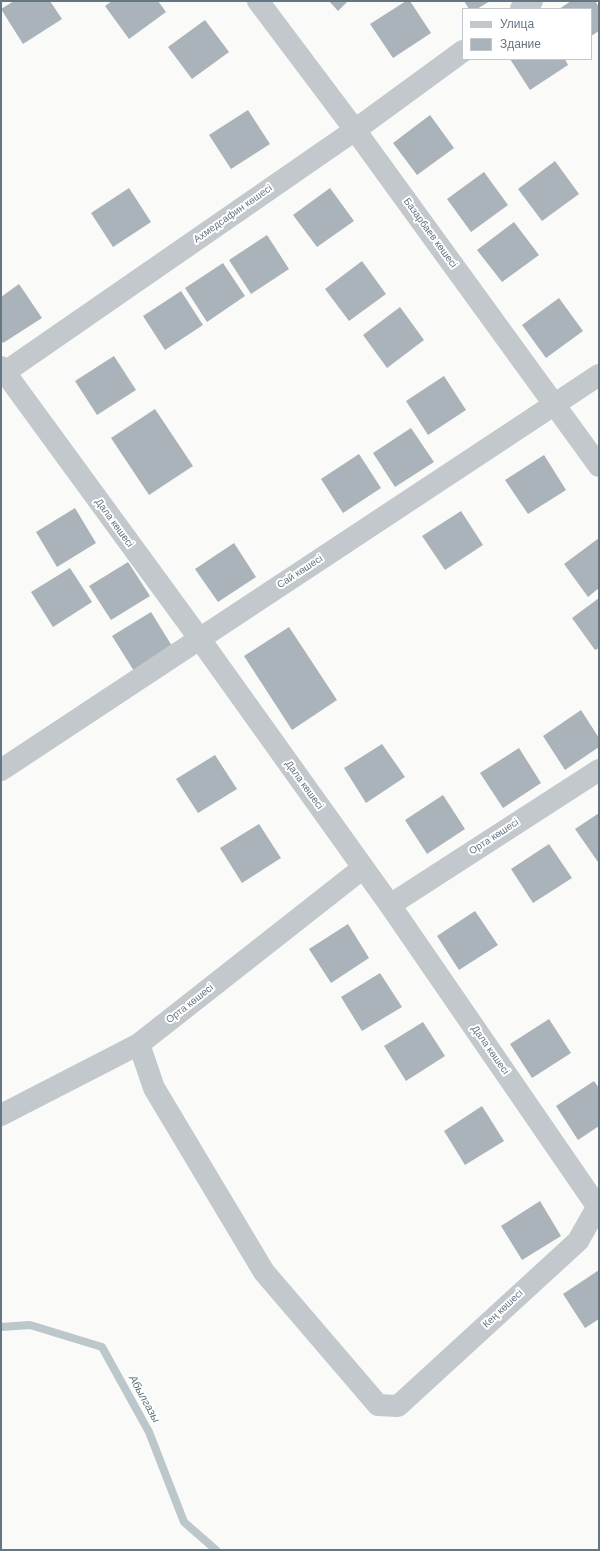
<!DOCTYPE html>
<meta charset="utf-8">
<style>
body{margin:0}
#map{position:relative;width:600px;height:1551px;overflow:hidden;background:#fafaf8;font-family:Arial,sans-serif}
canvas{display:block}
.frame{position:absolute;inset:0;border:2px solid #657683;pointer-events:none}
.legend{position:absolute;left:462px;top:8px;width:130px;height:52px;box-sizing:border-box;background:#fff;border:1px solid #c1c8cd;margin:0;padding:5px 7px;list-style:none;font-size:12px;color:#657683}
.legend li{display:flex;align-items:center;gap:8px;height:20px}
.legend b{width:20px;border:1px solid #c1c8cd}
</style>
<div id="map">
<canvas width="600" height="1551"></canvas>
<div class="frame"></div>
<ul class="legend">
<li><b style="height:5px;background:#c3c8cc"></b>Улица</li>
<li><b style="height:11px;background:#aab3b9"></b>Здание</li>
</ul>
</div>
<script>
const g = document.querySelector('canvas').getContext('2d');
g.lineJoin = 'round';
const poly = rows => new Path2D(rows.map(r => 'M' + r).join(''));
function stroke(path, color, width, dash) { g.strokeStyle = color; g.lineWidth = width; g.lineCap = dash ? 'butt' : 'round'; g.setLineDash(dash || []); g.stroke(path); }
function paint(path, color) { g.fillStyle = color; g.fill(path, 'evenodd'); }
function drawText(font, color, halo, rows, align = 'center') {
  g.font = font + ' Arial,sans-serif'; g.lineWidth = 4; g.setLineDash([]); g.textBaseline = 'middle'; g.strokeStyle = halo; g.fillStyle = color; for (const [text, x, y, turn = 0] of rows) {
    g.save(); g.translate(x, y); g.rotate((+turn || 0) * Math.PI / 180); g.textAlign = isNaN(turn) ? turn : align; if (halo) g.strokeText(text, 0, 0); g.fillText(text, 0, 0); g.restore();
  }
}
stroke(poly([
 [1,1327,30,1325,102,1347,149,1432,184,1522,216,1550]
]), '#bbc7cb', 8);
paint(poly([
 [14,1,50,1,62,19,23,44,1,9],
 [112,1,158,1,166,12,129,39,105,6],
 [329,1,348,1,338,11],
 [406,1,410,1,431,33,393,58,370,24],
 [464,1,490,1,477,9,469,9],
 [571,1,595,1,599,7,599,31,591,36,591,9,559,9],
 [205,20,229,52,192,79,168,47],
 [510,59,565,59,568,65,530,90],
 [248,110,270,144,231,169,209,135],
 [430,115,454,148,417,175,393,143],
 [555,161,579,194,542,221,518,189],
 [484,172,508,205,471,232,447,199],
 [129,188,151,222,113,247,91,213],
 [330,188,354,221,317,247,293,215],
 [514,222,539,255,502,282,477,250],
 [267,235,289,269,251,294,229,260],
 [362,261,386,294,349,321,325,289],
 [223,263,245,296,207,322,185,288],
 [19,284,42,318,3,343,1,340,1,297],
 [181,291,203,325,165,350,143,316],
 [559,298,583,331,546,358,522,325],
 [400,307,424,340,387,368,363,335],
 [114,356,136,390,97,415,75,381],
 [444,376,466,410,428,435,406,401],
 [155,409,193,466,149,495,111,438],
 [411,428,434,462,395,487,373,453],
 [359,454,381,488,343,513,321,479],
 [544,455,566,490,528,514,505,480],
 [75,508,96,543,57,567,36,532],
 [461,511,483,545,445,570,422,536],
 [599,538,599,588,588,597,564,564],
 [234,543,256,577,218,602,195,569],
 [128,562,150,596,111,620,89,586],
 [70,568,92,602,53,627,31,592],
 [599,598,599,648,595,650,572,618],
 [151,612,172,646,134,671,112,636],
 [289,627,337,700,292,730,244,656],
 [581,710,599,738,599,747,565,770,543,736],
 [382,744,405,777,366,803,344,768],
 [519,748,541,783,503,808,480,773],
 [215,755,237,789,198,813,176,779],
 [443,795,465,829,427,854,405,820],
 [599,813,599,862,598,862,575,829],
 [259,824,281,858,242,883,220,848],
 [549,844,572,878,533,903,511,869],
 [475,911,498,945,459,970,437,936],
 [348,924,369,958,331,983,309,949],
 [380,973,402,1007,362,1031,341,997],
 [549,1019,571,1053,532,1078,510,1044],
 [423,1022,445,1056,406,1081,384,1046],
 [594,1081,599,1088,599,1126,578,1140,556,1106],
 [482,1106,504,1141,465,1165,444,1131],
 [540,1201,561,1236,522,1260,501,1226],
 [599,1270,599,1319,585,1328,563,1294]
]), '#aab3b9');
stroke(poly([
 [521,9,532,1],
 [1,367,199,638,390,905,599,1209],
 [1,375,355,130,463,51],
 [1,770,599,375],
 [390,905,599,770],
 [139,1044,154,1088,264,1272,378,1405,398,1406,578,1241,599,1204],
 [1,1115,139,1044,363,868]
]), '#c3c8cc', 22);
stroke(poly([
 [258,1,355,130,599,466]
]), '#c3c8cc', 22);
drawText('10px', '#657683', '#fff', [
 ["Ахмедсафин көшесі",233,214,-35],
 ["Базарбаев көшесі",430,233,54],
 ["Дала көшесі",114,523,54],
 ["Сай көшесі",300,572,-33],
 ["Дала көшесі",304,785,54],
 ["Орта көшесі",494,837,-33],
 ["Орта көшесі",190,1004,-38],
 ["Дала көшесі",490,1050,55],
 ["Кең көшесі",503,1309,-43]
]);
drawText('italic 11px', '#60757c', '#fff', [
 ["Абылгазы",144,1399,61]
]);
</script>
